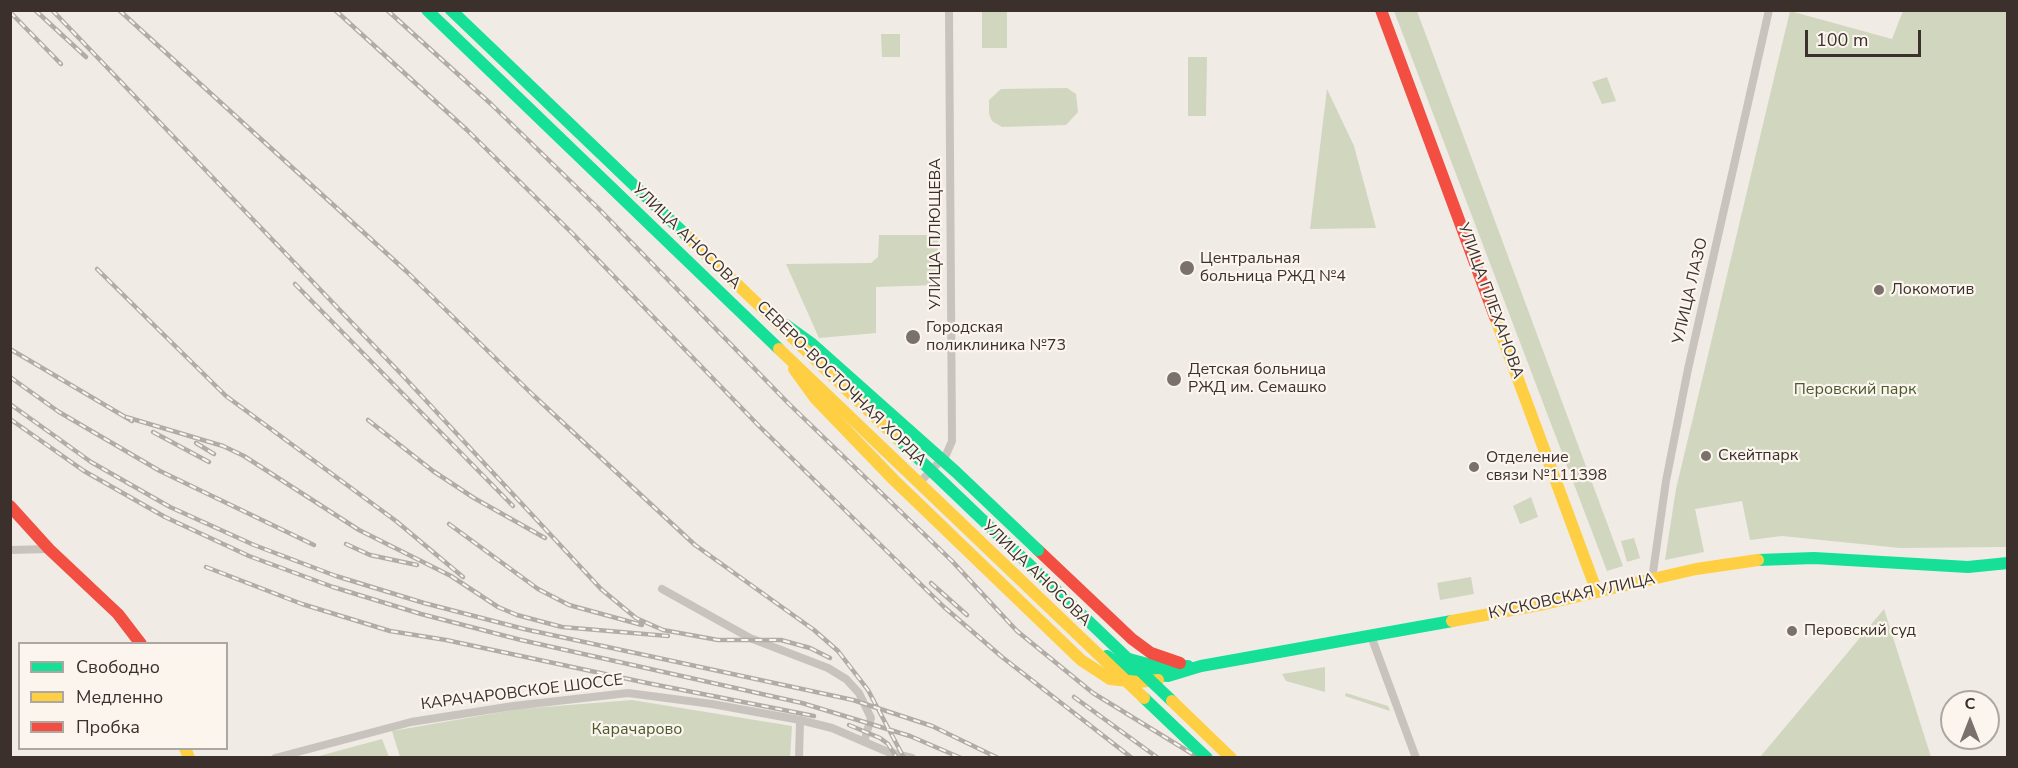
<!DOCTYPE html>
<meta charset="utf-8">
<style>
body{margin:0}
#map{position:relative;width:2018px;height:768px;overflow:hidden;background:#f0ebe5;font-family:"Nunito Sans",sans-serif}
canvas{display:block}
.frame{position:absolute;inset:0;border:12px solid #3b302b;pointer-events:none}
.legend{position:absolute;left:18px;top:642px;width:210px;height:108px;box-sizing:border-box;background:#fbf5ee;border:2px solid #aea6a0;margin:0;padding:8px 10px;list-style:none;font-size:18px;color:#3b302b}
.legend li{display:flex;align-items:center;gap:12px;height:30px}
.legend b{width:30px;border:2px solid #aea6a0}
.north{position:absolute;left:1940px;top:690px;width:60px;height:60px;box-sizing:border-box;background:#fbf5ee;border:2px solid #aea6a0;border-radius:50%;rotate:0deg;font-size:16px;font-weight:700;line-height:24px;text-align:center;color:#3b302b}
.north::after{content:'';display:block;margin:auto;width:21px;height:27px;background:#7a716c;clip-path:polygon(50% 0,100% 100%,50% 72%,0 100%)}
.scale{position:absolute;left:1805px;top:30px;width:116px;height:27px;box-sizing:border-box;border:3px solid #3b302b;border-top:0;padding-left:8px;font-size:18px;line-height:21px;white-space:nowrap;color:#3b302b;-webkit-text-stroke:4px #fbf5ee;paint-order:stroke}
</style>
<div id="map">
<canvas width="2018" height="768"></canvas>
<div class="frame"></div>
<ul class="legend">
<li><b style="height:8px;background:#16e098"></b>Свободно</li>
<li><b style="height:8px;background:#ffcf43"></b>Медленно</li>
<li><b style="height:8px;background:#f24e42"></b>Пробка</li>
</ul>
<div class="north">С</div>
<div class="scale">100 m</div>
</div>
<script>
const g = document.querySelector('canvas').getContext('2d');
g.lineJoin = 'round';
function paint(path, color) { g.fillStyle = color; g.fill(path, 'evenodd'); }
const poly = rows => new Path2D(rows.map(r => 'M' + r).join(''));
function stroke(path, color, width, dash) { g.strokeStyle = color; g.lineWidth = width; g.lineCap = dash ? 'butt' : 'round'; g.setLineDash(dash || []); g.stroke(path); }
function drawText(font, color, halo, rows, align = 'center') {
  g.font = font + ' "Nunito Sans",sans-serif'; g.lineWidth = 4.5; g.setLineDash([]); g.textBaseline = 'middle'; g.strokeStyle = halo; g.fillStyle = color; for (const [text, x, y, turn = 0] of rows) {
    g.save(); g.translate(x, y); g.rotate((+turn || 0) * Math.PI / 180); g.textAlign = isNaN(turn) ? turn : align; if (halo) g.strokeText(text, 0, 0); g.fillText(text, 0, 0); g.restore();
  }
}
paint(poly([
 [982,11,1007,11,1007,48,982,48],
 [1394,11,1417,11,1623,566,1607,571],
 [1790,11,1892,39,1903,11,2007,11,2007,547,1900,548,1782,536,1750,540,1742,501,1695,509,1704,552,1665,560,1676,489],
 [881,34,900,34,900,57,882,57],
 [1188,57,1207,57,1206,116,1188,116],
 [1607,77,1616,101,1602,104,1592,82],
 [1067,88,1076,94,1078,112,1066,125,1002,127,992,121,989,114,989,100,1001,89],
 [1327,89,1354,146,1376,228,1310,229],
 [879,235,938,235,937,285,876,287,876,333,819,338,786,264,871,263,878,257],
 [1531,497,1538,517,1520,524,1513,506],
 [1634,538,1640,558,1627,562,1621,541],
 [1471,577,1474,594,1440,600,1437,583],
 [1884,609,1931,757,1760,757,1818,688],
 [1325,667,1325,692,1286,681,1282,674],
 [1346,693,1388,706,1390,711,1345,696],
 [632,700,792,726,790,758,400,757,392,731,519,709],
 [382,739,389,757,316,757,334,752]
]), '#d1d6bf');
stroke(poly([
 [921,481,946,455,952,441,949,10],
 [10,550,49,549],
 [1652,579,1666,481,1688,369,1769,10],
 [662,589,750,638,828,668,846,679,859,693,871,718,864,742],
 [1371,636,1416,758],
 [275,758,411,722,513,706,628,693,712,704,800,720,832,728,888,752,912,758],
 [799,758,800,720]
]), '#c9c3be', 8);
stroke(poly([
 [427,10,779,349],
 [1758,560,1814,558,1968,567,2008,563],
 [1107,656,1122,667,1140,673,1168,676,1201,666,1452,621],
 [1129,659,1155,666,1188,666]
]), '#16e098', 12);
stroke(poly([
 [1495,317,1597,592],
 [794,369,815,398,894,480,1081,660,1110,679,1138,682,1158,680],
 [1452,621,1544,604,1696,569,1758,560],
 [185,748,189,758]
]), '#ffcf43', 12);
stroke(poly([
 [1381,10,1495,317],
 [10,506,49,549,118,614,141,644],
 [1038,550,1132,639,1151,653,1180,663]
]), '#f24e42', 12);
const rail = poly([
 [35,10,86,57],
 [52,10,405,378,601,589,636,618,663,630,718,640,781,640,810,648,830,658],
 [119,10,406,271,533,395,695,545,814,630,838,651,868,690,904,758],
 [335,10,467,130,573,234,760,427,944,607,1002,657,1132,758],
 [387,10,491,104,598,208,789,404,952,561,1017,631,1093,693,1199,758],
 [10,12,61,64],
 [97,269,226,396,396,521,463,577],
 [295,284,513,506],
 [10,349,132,421],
 [10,377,59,412,160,471,314,545],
 [10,404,91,462,170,507,254,545,336,576,424,603,524,629,853,700,932,726,998,758],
 [126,417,223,446,244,456,359,530,451,576,498,607,517,615,562,627,668,636],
 [10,419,84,471,165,517,249,556,333,587,421,614,521,640,802,703,910,736,961,758],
 [368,420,433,471,474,498,545,538],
 [153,432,209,462],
 [196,443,214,454],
 [449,524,538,589,569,605,642,625],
 [346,544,370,555,417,565],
 [206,567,302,604,390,631,446,640,647,683,814,716],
 [931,583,967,615],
 [1074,697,1158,758],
 [849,725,880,738,888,744,897,758]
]);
stroke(rail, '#b1aca8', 4.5);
stroke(rail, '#fbf5ee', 2, [7]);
stroke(poly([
 [451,10,687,236],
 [786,325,811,343,956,472,1038,550],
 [899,440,1172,701],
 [1144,698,1207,758]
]), '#16e098', 12);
stroke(poly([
 [687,236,899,440],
 [779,349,1144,698],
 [1172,701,1231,758]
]), '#ffcf43', 12);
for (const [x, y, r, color] of [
 [1187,268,8,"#7a716c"],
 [1879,290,6,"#7a716c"],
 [913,337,8,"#7a716c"],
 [1174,379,8,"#7a716c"],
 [1706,456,6,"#7a716c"],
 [1474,467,6,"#7a716c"],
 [1792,631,6,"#7a716c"]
]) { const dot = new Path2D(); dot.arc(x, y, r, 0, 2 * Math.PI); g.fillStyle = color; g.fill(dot); stroke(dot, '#fbf5ee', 2); }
drawText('16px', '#3b302b', '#fbf5ee', [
 ["УЛИЦА ПЛЮЩЕВА",936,234,-90],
 ["УЛИЦА АНОСОВА",686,237,44],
 ["УЛИЦА ЛАЗО",1691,291,-77],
 ["УЛИЦА ПЛЕХАНОВА",1490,301,70],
 ["СЕВЕРО-ВОСТОЧНАЯ ХОРДА",841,384,44],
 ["УЛИЦА АНОСОВА",1036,574,44],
 ["КУСКОВСКАЯ УЛИЦА",1572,597,-12],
 ["КАРАЧАРОВСКОЕ ШОССЕ",522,693,-7]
]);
drawText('16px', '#3b302b', '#fbf5ee', [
 ["Центральная",1200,259],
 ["больница РЖД №4",1200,277],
 ["Локомотив",1891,290],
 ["Городская",926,328],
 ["поликлиника №73",926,346],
 ["Детская больница",1188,370],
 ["РЖД им. Семашко",1188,388],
 ["Скейтпарк",1718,456],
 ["Отделение",1486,458],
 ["связи №111398",1486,476],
 ["Перовский суд",1804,631]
], 'left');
drawText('16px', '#4a5a2e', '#fbf5ee', [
 ["Перовский парк",1855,390],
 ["Карачарово",637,730]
]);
</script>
